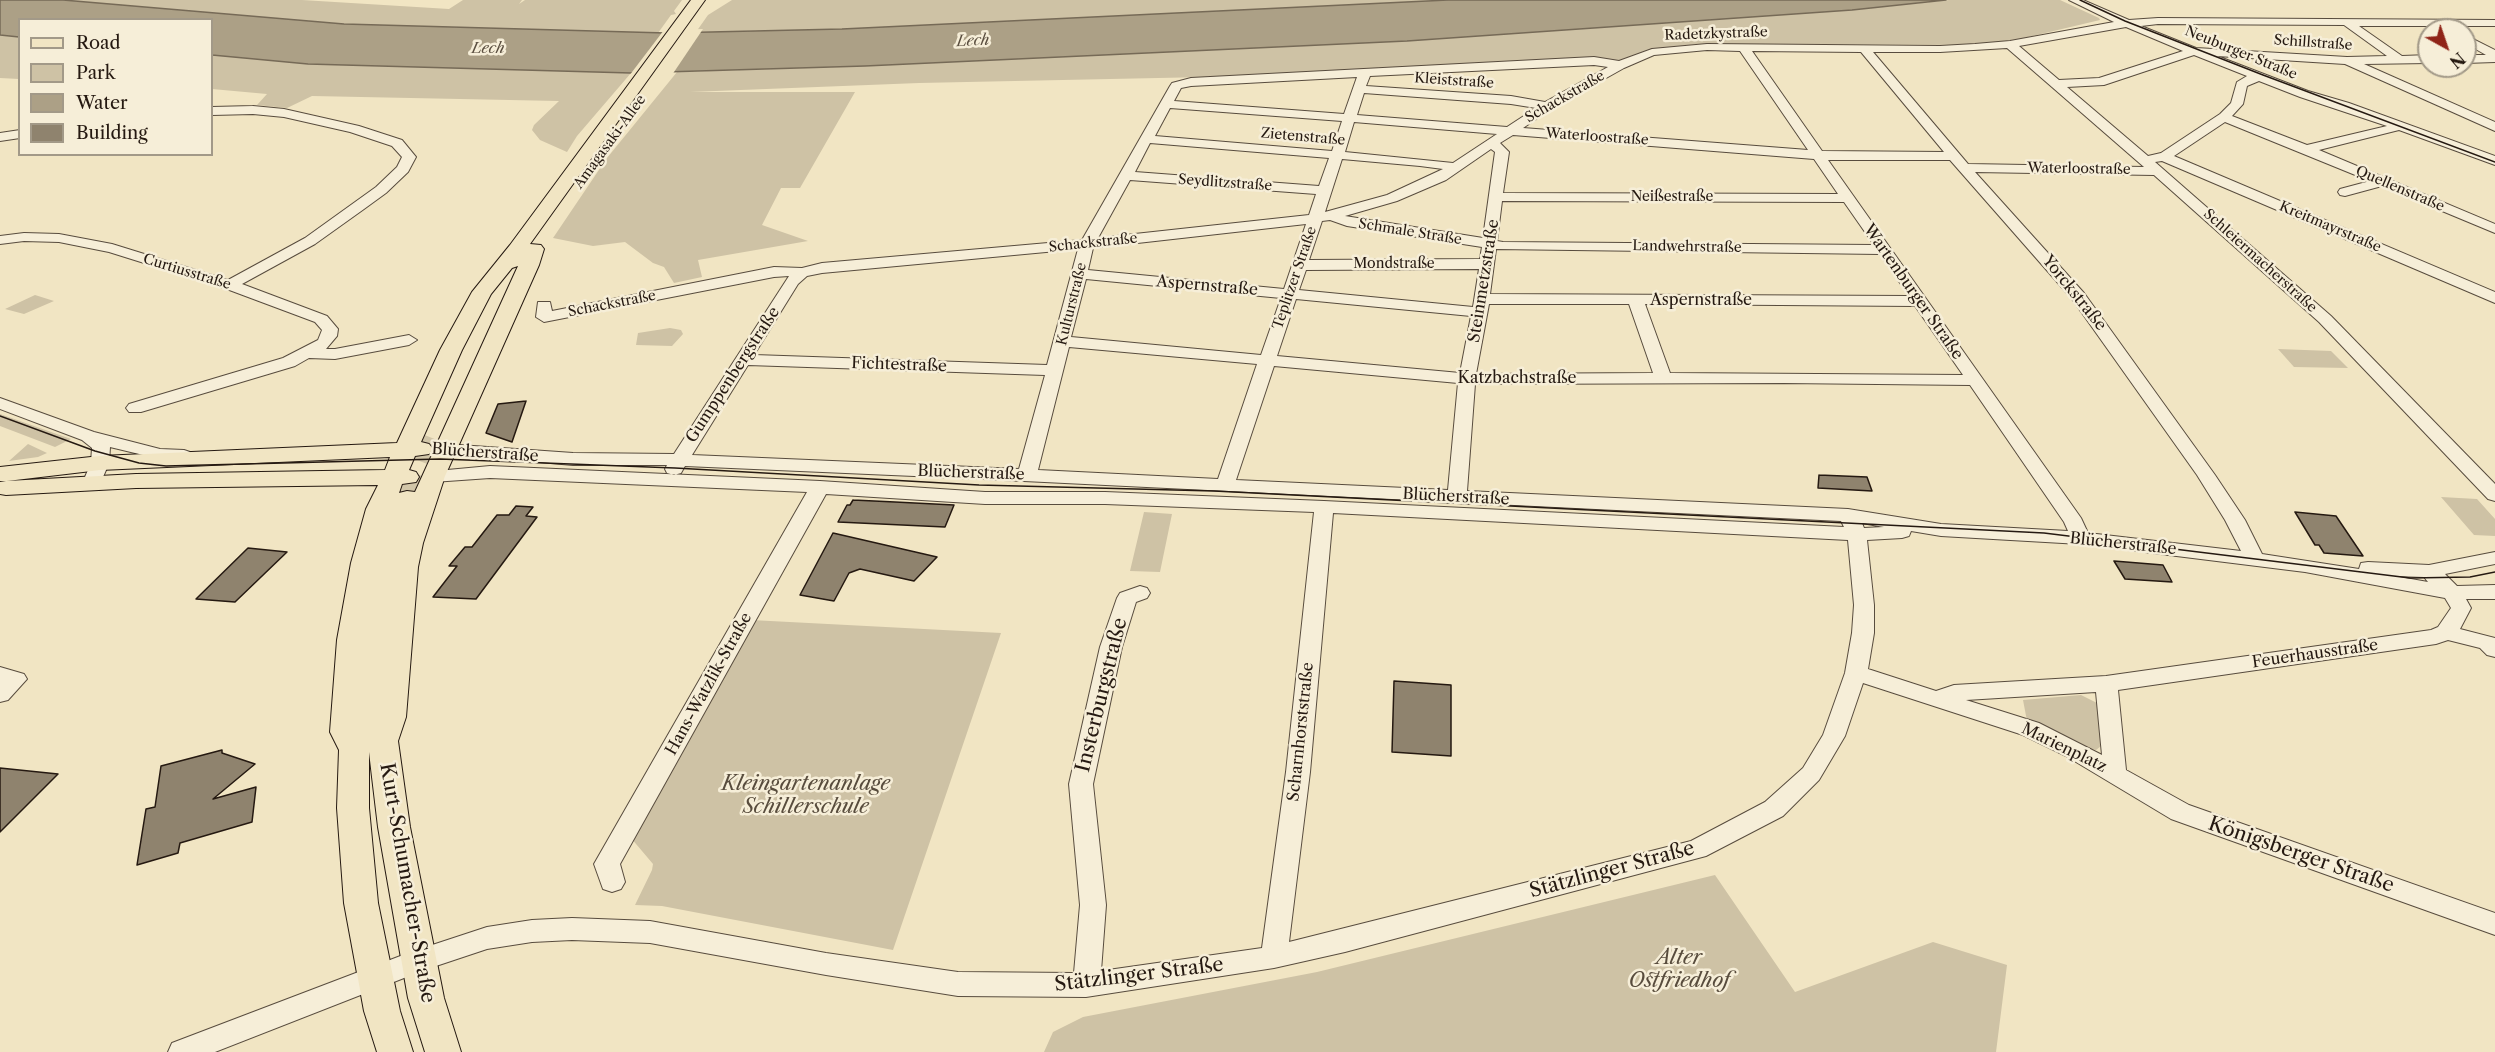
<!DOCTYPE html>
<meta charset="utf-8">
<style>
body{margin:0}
#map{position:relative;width:2495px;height:1052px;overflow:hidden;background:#f1e5c3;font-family:"Libre Caslon Text",serif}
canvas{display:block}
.legend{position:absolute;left:18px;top:18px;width:195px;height:138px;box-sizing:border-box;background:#f6eed8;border:2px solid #a29988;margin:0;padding:8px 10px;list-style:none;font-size:18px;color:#251911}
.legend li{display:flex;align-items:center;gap:12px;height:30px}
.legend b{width:30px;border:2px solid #a29988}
.north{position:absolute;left:2417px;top:18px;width:60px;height:60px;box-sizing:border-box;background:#f6eed8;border:2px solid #a29988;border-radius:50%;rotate:140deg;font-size:16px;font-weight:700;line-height:24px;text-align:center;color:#251911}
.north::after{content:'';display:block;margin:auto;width:21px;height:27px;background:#8f2418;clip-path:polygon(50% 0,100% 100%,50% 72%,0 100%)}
</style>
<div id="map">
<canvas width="2495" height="1052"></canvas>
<ul class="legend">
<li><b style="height:8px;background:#f1e5c3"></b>Road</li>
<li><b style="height:16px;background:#cec2a5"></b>Park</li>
<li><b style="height:16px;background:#aca086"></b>Water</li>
<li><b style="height:16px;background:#8f836e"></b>Building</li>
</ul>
<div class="north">N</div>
</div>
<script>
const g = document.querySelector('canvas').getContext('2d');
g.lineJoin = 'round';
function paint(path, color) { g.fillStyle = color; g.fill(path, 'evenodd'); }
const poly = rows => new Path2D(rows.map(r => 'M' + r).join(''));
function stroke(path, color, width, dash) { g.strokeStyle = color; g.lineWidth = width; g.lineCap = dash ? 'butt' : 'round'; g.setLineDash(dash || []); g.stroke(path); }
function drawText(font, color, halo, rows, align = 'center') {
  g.font = font + ' "Libre Caslon Text",serif'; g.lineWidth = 5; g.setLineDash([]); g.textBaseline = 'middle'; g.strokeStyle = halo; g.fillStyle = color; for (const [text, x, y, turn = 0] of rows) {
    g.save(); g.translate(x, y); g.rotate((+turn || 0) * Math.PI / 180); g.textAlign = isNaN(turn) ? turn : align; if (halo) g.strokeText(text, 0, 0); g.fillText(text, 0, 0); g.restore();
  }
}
paint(poly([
 [63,0,302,0,449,9,463,0,522,0,519,4,525,0,682,0,674,11,676,14,671,15,658,33,344,24],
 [732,0,1448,0,842,29,696,32,708,15],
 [1949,0,2060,0,2099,18,2100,20,2024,38,1978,45,1697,44,1648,51,1622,60,1206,77,919,83,690,92,855,92,800,188,781,188,762,225,808,241,698,260,702,277,674,283,664,267,653,263,625,242,593,246,553,238,607,158,677,72,865,66,1407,41,1852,10],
 [0,35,19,37,19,79,0,78],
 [212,55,308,64,631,73,577,136,567,152,540,140,532,130,534,125,559,101,312,96,287,108,257,105,267,94,212,89],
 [35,295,54,301,24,314,5,309],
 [670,328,681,330,683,334,672,346,636,345,638,333],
 [2278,349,2331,351,2348,368,2294,367],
 [0,414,71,439,55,447,0,426],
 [28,444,47,453,38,457,9,461],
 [2441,497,2477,499,2495,519,2495,536,2474,535],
 [1144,512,1172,514,1160,572,1130,571],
 [751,620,1001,633,893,950,662,906,635,905,652,870,653,864,631,838],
 [2081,695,2097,703,2101,746,2096,750,2089,749,2027,721,2023,700],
 [1715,875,1795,992,1933,942,2007,965,1996,1052,1044,1052,1053,1032,1083,1017,1317,972]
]), '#cec2a5');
const water = poly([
 [0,0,63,0,344,24,666,33,842,29,1448,0,1946,0,1852,10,1407,41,865,66,631,73,308,64,212,55,212,20,20,20,19,37,0,35,0,0]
]);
paint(water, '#aca086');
stroke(water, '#766a57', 1.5);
paint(poly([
 [703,29,672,75,629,76,664,30]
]), '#f1e5c3');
const building = poly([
 [526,401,512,442,486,433,498,404,526,401],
 [1819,475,1867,477,1872,491,1818,488,1819,475],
 [853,500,895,502,954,505,945,527,838,522,847,505,850,505,853,500],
 [516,506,533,507,526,516,537,517,476,599,433,597,457,566,449,566,465,547,472,547,497,515,509,515,516,506],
 [2295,512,2336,516,2363,556,2324,553,2319,545,2315,545,2295,512],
 [833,533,937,557,914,581,860,569,849,573,834,601,800,595,833,533],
 [248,548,287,552,235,602,196,599,248,548],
 [2114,561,2163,565,2172,582,2125,579,2114,561],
 [1394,681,1451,685,1451,756,1392,752,1394,681],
 [222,750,222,753,255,764,213,799,256,787,252,822,180,843,178,853,137,865,146,809,155,807,161,766,222,750],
 [0,768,58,774,0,832,0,768]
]);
paint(building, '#8f836e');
stroke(building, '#251911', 1.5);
stroke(poly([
 [407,498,435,428]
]), '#d2c6a8', 26, [26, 13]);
const minor = poly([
 [2069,0,2083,0,2129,20,2158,18,2495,20,2495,26,2359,26,2402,56,2429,55,2429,63,2364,64,2495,122,2495,131,2345,64,2217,56,2308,91,2349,103,2495,156,2495,165,2399,130,2319,150,2495,224,2495,233,2382,186,2345,196,2340,195,2338,192,2340,189,2370,181,2225,122,2174,156,2495,292,2495,303,2162,161,2155,162,2331,316,2495,484,2495,501,2488,499,2319,322,2154,175,1975,172,2084,293,2215,475,2245,520,2262,554,2359,569,2361,563,2368,562,2429,565,2495,552,2495,564,2445,574,2457,586,2495,585,2495,599,2466,599,2471,608,2460,629,2495,638,2495,657,2487,655,2480,648,2448,640,2436,644,2118,690,2126,770,2189,805,2495,913,2495,935,2171,819,2066,756,2023,735,1863,683,1845,736,1819,780,1783,816,1706,856,1345,952,1274,968,1086,997,958,996,826,975,650,943,572,940,532,942,487,949,427,969,215,1052,168,1052,172,1043,411,952,487,927,532,920,572,918,650,921,826,953,958,972,1074,973,1080,905,1069,784,1100,647,1117,598,1120,593,1140,586,1147,588,1150,593,1147,598,1136,602,1122,647,1093,784,1106,905,1101,971,1262,948,1286,772,1314,512,1105,504,985,504,826,494,620,864,625,882,621,889,612,892,603,889,594,864,807,492,490,478,433,482,426,480,424,476,426,472,490,466,820,481,985,492,1105,492,1324,501,1844,527,1841,521,983,479,685,466,681,473,674,475,667,473,665,469,667,465,573,465,439,453,436,449,439,445,445,444,573,453,674,454,789,276,774,277,544,322,536,317,538,302,550,302,552,311,774,267,802,268,822,263,1082,240,1170,86,1172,83,1191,78,1594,57,1619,61,1652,49,1707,44,1940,46,1975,44,2010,41,2114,22,2069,0],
 [2158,24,2344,25,2387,56,2347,57,2196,48,2141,26,2158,24],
 [2126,27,2183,51,2099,78,2059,80,2019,46,2126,27],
 [2007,48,2052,87,2144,167,1968,164,1873,52,1940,52,2007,48],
 [1707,50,1740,51,1808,150,1523,128,1551,109,1624,68,1654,55,1707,50],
 [1752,51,1861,52,1944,152,1822,151,1752,51],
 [2194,55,2247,76,2237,82,2231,103,2220,114,2161,153,2148,156,2067,87,2104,85,2194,55],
 [1594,65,1608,67,1545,102,1511,96,1366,86,1370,76,1594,65],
 [1357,77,1344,114,1174,101,1181,88,1191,86,1357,77],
 [2259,81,2300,97,2387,126,2307,145,2232,116,2243,104,2247,86,2259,81],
 [1364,93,1511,104,1536,108,1507,127,1357,115,1364,93],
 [1170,108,1342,121,1332,151,1155,136,1170,108],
 [1354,122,1497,134,1453,163,1345,152,1354,122],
 [1513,135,1814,159,1838,194,1503,193,1509,152,1500,143,1513,135],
 [1150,143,1329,158,1319,186,1135,172,1150,143],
 [1491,149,1495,152,1483,238,1345,216,1397,201,1446,180,1491,149],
 [1342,159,1420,166,1443,169,1387,195,1325,212,1342,159],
 [1828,160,1950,160,2072,299,2197,475,2225,520,2241,551,2088,533,2081,518,1828,160],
 [1130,180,1316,194,1309,215,1098,238,1130,180],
 [1502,201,1844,202,1874,245,1503,242,1497,241,1502,201],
 [1330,220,1347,226,1482,247,1480,259,1309,260,1322,221,1330,220],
 [1306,224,1284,289,1088,270,1093,248,1306,224],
 [1078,249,1047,365,754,355,798,284,807,276,822,273,1078,249],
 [1496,249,1880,254,1909,296,1490,294,1496,249],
 [1479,269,1473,307,1299,290,1306,270,1479,269],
 [1086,279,1281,298,1261,355,1071,337,1086,279],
 [1296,299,1471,316,1460,373,1277,356,1296,299],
 [1489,304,1629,304,1653,373,1476,374,1489,304],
 [1645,304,1915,306,1963,375,1670,373,1645,304],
 [1069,347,1257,364,1218,479,1038,470,1069,347],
 [748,365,1045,375,1019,469,692,455,748,365],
 [1274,366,1458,383,1448,490,1236,480,1274,366],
 [1784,383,1970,385,2064,522,2068,531,1941,524,1848,509,1467,491,1475,384,1784,383],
 [1333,513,1848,540,1854,605,1852,633,1845,673,1823,735,1803,768,1765,802,1691,841,1289,942,1310,772,1333,513],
 [1862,523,1884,527,1864,528,1862,523],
 [1911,531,1941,536,2080,544,2305,572,2445,598,2451,608,2438,627,2431,630,2106,676,1954,685,1936,691,1868,669,1874,633,1874,605,1867,540,1902,538,1909,536,1911,531],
 [2394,576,2424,577,2428,582,2394,576],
 [2096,692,2102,755,2039,723,1966,700,2096,692],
 [2465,35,2495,50,2495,62,2465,63,2465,55,2486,55,2465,43,2465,35],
 [253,106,284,109,359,126,402,140,416,157,408,172,386,193,364,209,315,244,242,284,327,316,338,329,337,336,326,349,335,349,409,335,417,340,409,345,335,359,309,358,295,366,141,412,129,412,126,408,129,404,283,358,318,340,322,330,315,322,224,288,109,252,59,242,24,241,0,244,0,236,24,233,59,234,112,244,228,280,305,238,376,187,397,167,402,157,392,146,350,132,284,117,253,114,212,115,212,107,253,106],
 [20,130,20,138,0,141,0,133,20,130],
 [0,398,94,432,160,449,184,450,190,452,193,456,190,460,184,462,160,459,110,447,109,463,100,484,98,488,84,488,82,484,91,463,92,448,82,440,0,409,0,398],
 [0,667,24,674,27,679,8,700,0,702,0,667]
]);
const major = poly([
 [691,0,705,0,530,244,541,245,544,249,539,265,445,476,423,543,418,567,406,717,398,741,410,827,444,998,461,1052,425,1052,408,998,378,827,369,752,369,808,378,903,400,1011,413,1052,377,1052,364,1011,344,903,337,808,339,750,330,732,337,640,351,563,366,509,378,485,136,488,6,495,0,494,0,482,6,481,0,481,0,467,100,456,397,443,440,350,472,292,510,245,691,0],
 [518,266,415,492,407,491,399,493,402,484,416,482,419,477,416,472,409,470,415,456,429,454,433,449,429,444,421,442,462,350,491,294,512,268,518,266],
 [390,457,385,470,136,474,7,481,100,470,390,457]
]);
stroke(minor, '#584c3e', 2);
stroke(major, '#251911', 2);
paint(minor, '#f6eed8');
paint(major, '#f1e5c3');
stroke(poly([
 [2080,0,2125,21,2263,75,2495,162],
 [0,416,95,451,139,463,166,466,440,459,675,468,979,485,1214,491,2044,533,2410,578,2470,577,2495,572]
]), '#251911', 1.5);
drawText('14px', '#251911', '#f6eed8', [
 ["Radetzkystraße",1716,34,-2],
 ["Schillstraße",2313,43,4],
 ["Neuburger Straße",2241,53,22],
 ["Kleiststraße",1454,81,4],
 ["Schackstraße",1565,97,-30],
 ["Zietenstraße",1303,137,5],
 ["Waterloostraße",1597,137,4],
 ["Amagasaki-Allee",610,142,-54],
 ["Waterloostraße",2079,169,1],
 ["Seydlitzstraße",1225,183,4],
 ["Quellenstraße",2400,189,23],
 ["Neißestraße",1672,197],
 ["Kreitmayrstraße",2330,227,23],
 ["Schmale Straße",1410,232,9],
 ["Schackstraße",1093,243,-6],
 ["Landwehrstraße",1687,247,1],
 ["Schleiermacherstraße",2260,261,42],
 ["Mondstraße",1394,264],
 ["Curtiusstraße",187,272,17],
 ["Teplitzer Straße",1295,278,-71],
 ["Schackstraße",612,304,-11],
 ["Kulturstraße",1072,304,-76]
]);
drawText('italic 15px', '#5b4f40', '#f6eed8', [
 ["Lech",973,41,-3],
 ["Lech",488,49]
]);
drawText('16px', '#251911', '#f6eed8', [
 ["Steinmetzstraße",1484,281,-81],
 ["Aspernstraße",1207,286,5],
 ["Wartenburger Straße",1913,292,55],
 ["Yorckstraße",2074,293,51],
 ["Aspernstraße",1701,300],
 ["Fichtestraße",899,365,2],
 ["Gumppenbergstraße",733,375,-57],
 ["Katzbachstraße",1517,378],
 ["Blücherstraße",485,453,4],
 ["Blücherstraße",971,473,2],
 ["Blücherstraße",1456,497,3],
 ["Blücherstraße",2123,544,6],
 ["Feuerhausstraße",2315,654,-8],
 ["Hans-Watzlik-Straße",709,684,-61],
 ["Scharnhorststraße",1301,732,-84],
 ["Marienplatz",2064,748,26]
]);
drawText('20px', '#251911', '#f6eed8', [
 ["Insterburgstraße",1102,695,-76],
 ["Königsberger Straße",2301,855,19],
 ["Stätzlinger Straße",1612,870,-15],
 ["Kurt-Schumacher-Straße",407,883,80],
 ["Stätzlinger Straße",1139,975,-7]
]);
drawText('italic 20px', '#584c3d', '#f6eed8', [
 ["Kleingartenanlage",806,784],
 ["Schillerschule",806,807],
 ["Alter",1679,958],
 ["Ostfriedhof",1679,981]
]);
</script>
